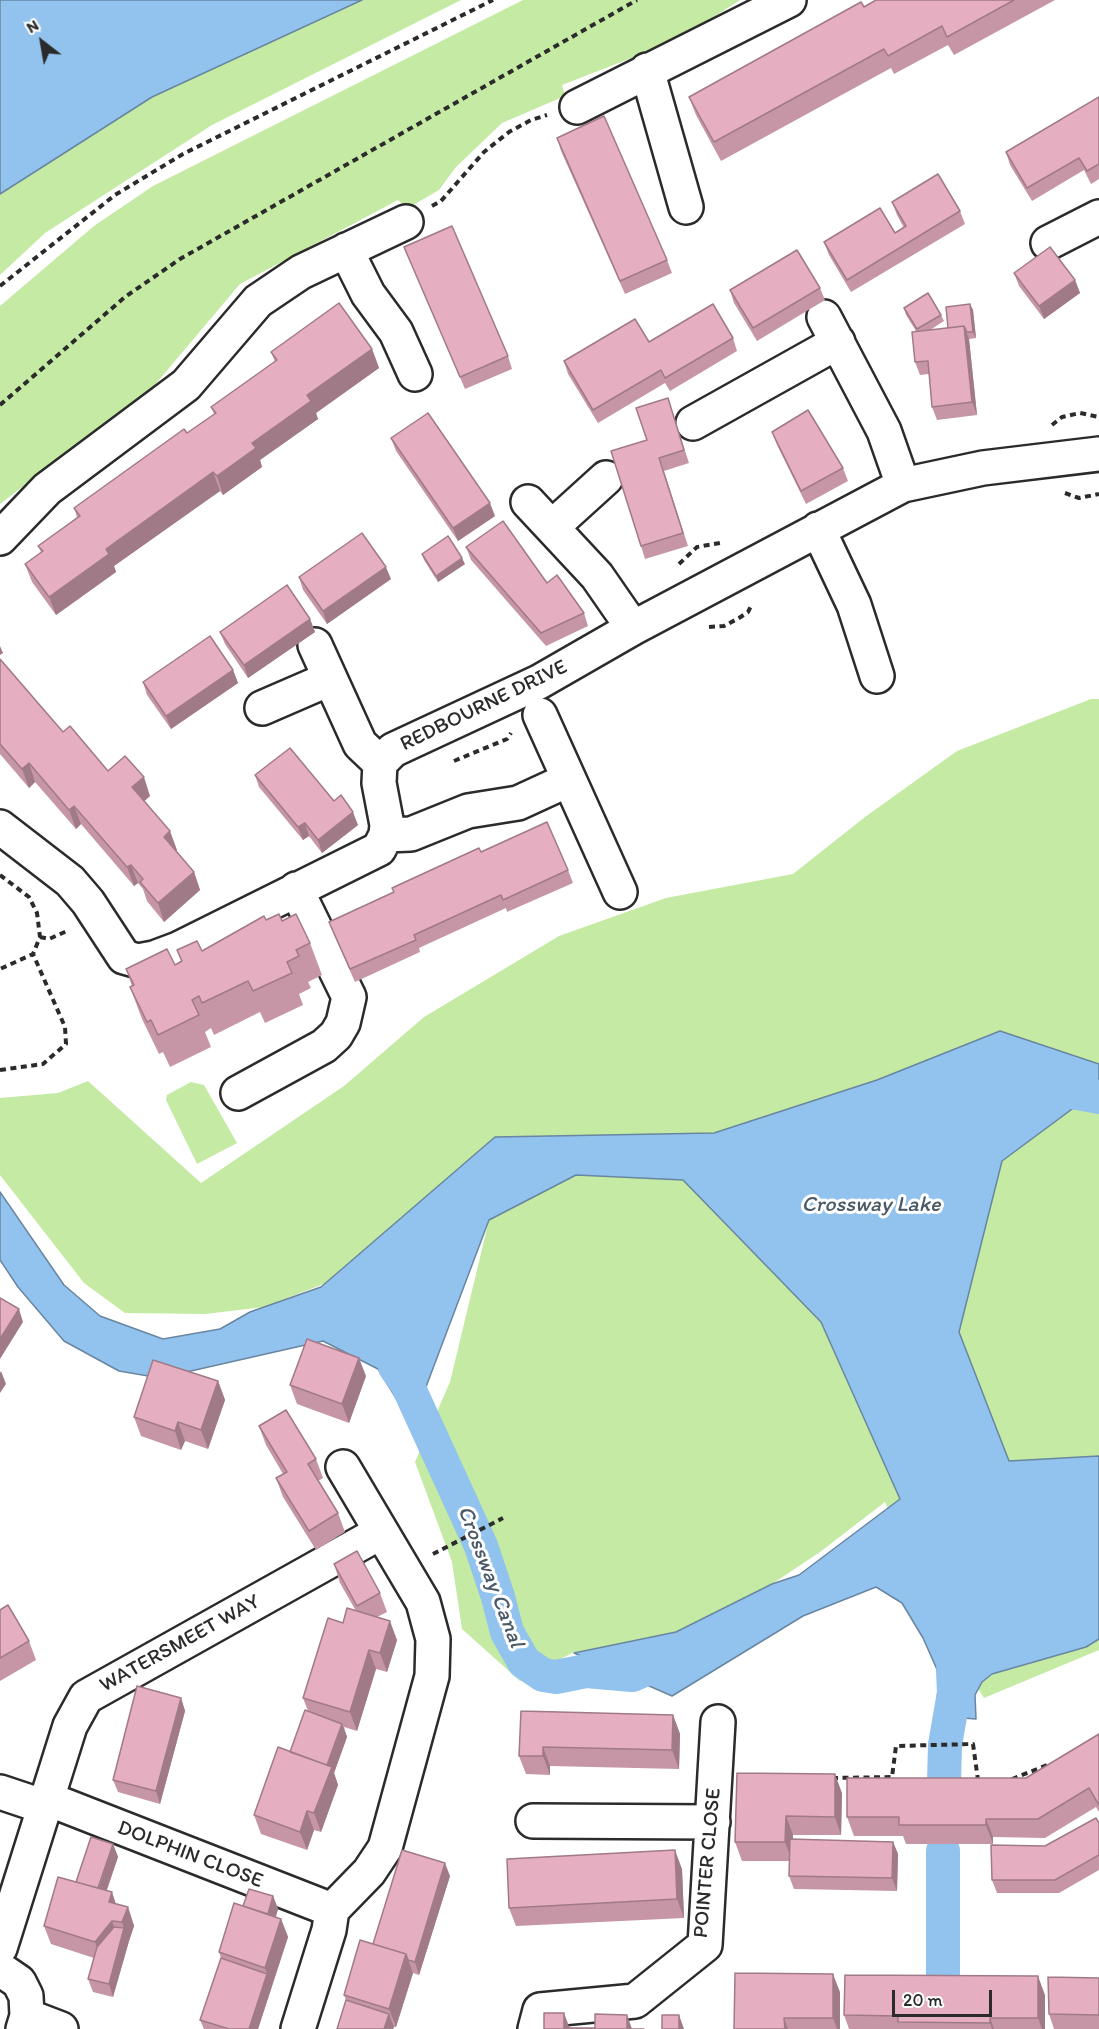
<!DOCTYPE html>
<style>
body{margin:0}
#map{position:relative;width:1099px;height:2029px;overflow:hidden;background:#fff;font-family:Itim,sans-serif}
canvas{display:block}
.north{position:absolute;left:12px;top:12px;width:60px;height:60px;-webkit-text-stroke:4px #fff;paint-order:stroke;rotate:329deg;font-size:16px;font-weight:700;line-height:24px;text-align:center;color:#2b2b2b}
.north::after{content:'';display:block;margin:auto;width:21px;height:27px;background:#2b2b2b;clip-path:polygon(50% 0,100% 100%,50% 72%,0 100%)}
.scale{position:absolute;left:892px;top:1990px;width:100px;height:27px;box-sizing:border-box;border:3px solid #2b2b2b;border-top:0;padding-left:8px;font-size:18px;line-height:21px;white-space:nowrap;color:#2b2b2b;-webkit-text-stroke:4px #fff;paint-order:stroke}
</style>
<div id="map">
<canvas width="1099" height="2029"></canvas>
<div class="north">N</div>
<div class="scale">20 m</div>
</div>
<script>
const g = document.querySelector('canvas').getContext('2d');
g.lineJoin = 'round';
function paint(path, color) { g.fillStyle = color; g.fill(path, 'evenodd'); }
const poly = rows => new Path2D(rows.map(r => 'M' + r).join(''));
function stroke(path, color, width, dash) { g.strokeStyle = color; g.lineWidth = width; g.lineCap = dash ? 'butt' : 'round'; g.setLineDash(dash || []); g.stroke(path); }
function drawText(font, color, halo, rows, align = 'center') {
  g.font = font + ' Itim,sans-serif'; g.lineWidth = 6; g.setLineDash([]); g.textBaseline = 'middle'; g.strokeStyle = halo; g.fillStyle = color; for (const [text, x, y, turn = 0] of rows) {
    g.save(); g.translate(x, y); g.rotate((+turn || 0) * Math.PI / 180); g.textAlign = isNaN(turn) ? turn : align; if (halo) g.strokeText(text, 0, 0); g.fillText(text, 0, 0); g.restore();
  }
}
paint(poly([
 [90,0,461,0,212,125,45,233,0,275,0,54],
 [523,0,740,0,678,40,562,85,565,96,502,123,456,167,439,190,408,208,398,200,240,284,153,387,0,504,0,306,94,226,153,186],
 [1091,699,1099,699,1099,1650,984,1698,943,1633,885,1502,820,1552,772,1584,676,1632,572,1653,520,1681,462,1629,452,1562,415,1462,450,1382,489,1220,264,1307,205,1314,125,1313,84,1283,0,1175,0,1098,58,1093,88,1081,201,1183,344,1086,424,1017,559,936,666,898,793,874,865,817,957,751],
 [191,1082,204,1085,237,1143,197,1164,166,1100,167,1095]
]), '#c4eaa4');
const water = poly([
 [0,0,362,0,152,97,0,194,0,0],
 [1000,1031,1099,1064,1099,1089,1002,1161,959,1332,1009,1461,1099,1456,1099,1639,1086,1647,992,1674,982,1682,975,1695,976,1719,936,1716,939,1674,923,1638,902,1603,876,1587,803,1616,672,1696,574,1653,676,1632,772,1584,799,1575,900,1499,821,1322,683,1180,576,1175,489,1220,412,1424,378,1369,323,1341,160,1378,119,1371,64,1341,18,1287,0,1260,0,1192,64,1285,100,1316,163,1339,220,1329,250,1312,321,1287,495,1137,714,1133,877,1080,1000,1031]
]);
paint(water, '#92c3ee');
stroke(water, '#6986a0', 1.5);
stroke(poly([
 [1067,1091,1099,1097],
 [395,1367,407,1384,481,1546,498,1597,507,1632,524,1662,543,1675,556,1677,586,1671,632,1675,667,1660],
 [944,1782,945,1745,954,1693,953,1671],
 [943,1851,943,1983]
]), '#92c3ee', 34);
const minor = poly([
 [647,70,686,207],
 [577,107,789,0],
 [1048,243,1099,217],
 [346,250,368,294,396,332,415,374],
 [824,317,884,431,903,485],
 [693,423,838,342],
 [528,502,597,576,633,628],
 [552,527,606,478],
 [818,529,854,605,877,676],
 [0,538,47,489,186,385,258,301,301,272,406,222],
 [315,645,360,744,380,763],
 [262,708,329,679],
 [540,715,620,892],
 [0,827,70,881,88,902,124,957,138,961,154,958,178,949,379,849,386,835,387,825,379,783,380,763,393,750,539,682,633,628,903,485,983,468,1099,454],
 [386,835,411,834,468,811,518,803,568,780],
 [238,1093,324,1046,336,1035,343,1023,349,997,296,889],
 [0,1792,45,1807],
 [48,1799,332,1910],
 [533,1821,713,1822],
 [0,1948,70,1726,86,1697,381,1532],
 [0,1969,19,1982,26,1996,27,2016,23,2029],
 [27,2016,61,2029],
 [298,2029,329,1930,332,1910,369,1872,385,1848,432,1676,433,1639,423,1602,343,1467],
 [535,2029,540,2010,635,2001,705,1945,718,1722]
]);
stroke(minor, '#2b2b2b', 38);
stroke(poly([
 [432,206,441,201,484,152,509,132,531,120,547,115],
 [0,286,115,195,183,154,493,0],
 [0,405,125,297,180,259,637,0],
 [1052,425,1062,417,1080,413,1099,417],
 [1065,493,1079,498,1099,494],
 [679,564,697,547,720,543],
 [709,627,724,626,739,618,748,612,752,604],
 [454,761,507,739,511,733],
 [0,875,29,897,37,913,40,937,33,954,0,969],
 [40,937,49,939,67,931],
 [0,1070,43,1064,66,1044,65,1027,33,954],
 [433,1554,503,1518],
 [832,1778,892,1777,896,1746,973,1744,978,1780],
 [1012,1779,1050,1764]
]), '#2b2b2b', 4, [6, 4.5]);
stroke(minor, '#fff', 33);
paint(poly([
 [876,0,1055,0,954,55,948,45,894,74,891,68,721,161,696,115,689,97],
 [1099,97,1099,179,1091,184,1084,170,1032,201,1010,165,1006,152],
 [557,138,667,260,672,273,625,294,561,151],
 [892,202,960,211,965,224,851,292,829,255,824,242,895,233,904,228,897,215],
 [404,247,508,356,512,369,465,389],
 [1014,273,1075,280,1080,293,1044,319,1019,286],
 [820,288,825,300,757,341,734,303,730,290],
 [970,304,973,310,976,338,969,339,977,415,937,420,932,407,929,374,920,375,915,362,916,331,906,315,904,308,941,315,944,321,930,330,948,328],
 [733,338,737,351,670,391,665,383,598,423,568,374,564,361,649,342],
 [372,349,379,368,316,413,318,419,260,460,262,467,223,495,220,491,114,566,116,572,56,615,32,582,25,564,41,552,38,546,77,517,74,508,187,433,214,414,211,407,275,362,271,352],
 [672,411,689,463,664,471,688,546,645,559,641,546,647,440],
 [772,432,843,468,848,481,806,504,777,445],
 [391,438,495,516,458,541,396,451],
 [466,547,547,583,584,613,588,626,546,646,471,560],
 [422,554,465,564,438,582,424,560],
 [299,577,391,579,327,624,303,590],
 [310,619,315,632,248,678,225,644,220,632],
 [0,659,63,732,108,771,150,796,144,801,177,850,176,851,194,872,200,890,164,922,147,901,143,889,138,883,134,886,81,824,76,829,35,782,29,788,0,754],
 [233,670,238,683,171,729,147,695,143,682],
 [255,775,334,801,358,825,322,853,309,836,303,840,259,787],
 [481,852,568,870,573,883,507,912,506,908,419,948,420,952,355,982,334,935,329,922],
 [266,920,282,921,310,943,322,975,308,982,311,988,299,994,303,1005,265,1023,260,1012,214,1035,211,1028,205,1032,211,1047,170,1067,163,1052,159,1054,142,1019,130,987,132,986,126,969,175,965,181,961,177,950,202,951],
 [366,1376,349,1423,297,1404,290,1385],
 [218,1381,225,1400,208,1449,185,1441,181,1450,141,1436,134,1417],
 [259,1426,316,1459,323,1478,318,1481,338,1513,345,1532,316,1550,283,1497,276,1478,283,1474,266,1445],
 [334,1564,380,1593,387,1612,377,1617,397,1640,387,1672,376,1669,357,1731,344,1727,347,1737,334,1773,338,1785,321,1832,314,1830,307,1850,261,1834,254,1815,290,1752,308,1711,303,1698,343,1623,356,1611,340,1583],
 [0,1610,29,1641,36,1660,0,1681],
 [181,1698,185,1711,160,1804,118,1792,113,1780],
 [521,1711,673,1715,680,1734,679,1769,550,1766,550,1775,526,1774,519,1756],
 [1099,1734,1099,1812,1096,1807,1045,1838,993,1837,993,1844,906,1844,903,1836,854,1836,847,1817,1026,1778],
 [737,1773,842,1793,841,1835,793,1835,793,1840,893,1842,898,1854,897,1891,794,1889,789,1876,790,1861,742,1861,735,1842],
 [1099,1823,1099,1870,1059,1893,997,1893,992,1880,1045,1846],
 [113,1844,118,1857,107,1890,116,1904,128,1907,134,1926,129,1941,113,1997,93,1992,88,1979,94,1958,51,1944,44,1926,76,1882],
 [682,1869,684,1918,516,1926,509,1908],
 [450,1876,419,1975,413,1973,396,2027,394,2027,393,2029,337,2029,346,2000,344,1995,373,1944],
 [273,1896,278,1909,276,1917,281,1919,288,1937,258,2029,204,2029,200,2020,221,1958,219,1952,243,1906],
 [1099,1978,1099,2029,1054,2029,1049,2014],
 [840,1992,840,2029,734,2029],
 [1045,1995,1045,2029,849,2029,844,2015]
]), '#c696a6');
paint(poly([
 [1075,280,1080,293,1044,319,1039,306],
 [970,304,973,310,976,338,973,332],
 [964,326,969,339,977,415,972,402],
 [372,349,379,368,316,413,318,419,260,460,262,467,223,495,217,476,252,443,307,395],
 [213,472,220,491,114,566,116,572,56,615,49,597,106,549],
 [490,503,495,516,458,541,453,528],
 [462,558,465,564,438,582,436,576],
 [386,567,391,579,327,624,323,611],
 [310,619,315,632,248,678,244,665],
 [0,646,3,653,0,655],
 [233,670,238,683,171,729,166,716],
 [29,763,35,782,29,788,22,769],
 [144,777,150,796,139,806,132,787],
 [74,806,81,824,76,829,69,810],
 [353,812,358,825,322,853,318,840],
 [305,823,309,836,303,840,298,827],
 [170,831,177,850,171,856,164,837],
 [131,865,138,883,134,886,127,867],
 [194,872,200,890,164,922,158,903],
 [19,1309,23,1322,0,1359,0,1339],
 [359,1358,366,1376,349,1423,342,1404],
 [1,1371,6,1384,0,1393,0,1373],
 [218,1381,225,1400,208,1449,201,1430],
 [178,1422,185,1441,181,1450,175,1431],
 [390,1621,397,1640,387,1672,380,1653],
 [369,1650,376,1669,357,1731,350,1712],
 [181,1698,185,1711,160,1804,156,1791],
 [673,1715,680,1734,679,1769,672,1750],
 [342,1724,347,1737,334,1773,338,1785,321,1832,314,1813,326,1769],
 [543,1747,550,1766,550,1775,543,1756],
 [835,1774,842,1793,841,1835,835,1817],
 [307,1811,314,1830,307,1850,300,1832],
 [786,1816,793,1835,792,1861,785,1842],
 [986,1819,993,1837,993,1844,986,1825],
 [893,1842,898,1854,897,1891,892,1878],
 [113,1844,118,1857,101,1906,97,1894],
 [675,1850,682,1869,684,1918,677,1899],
 [445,1863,450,1876,419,1975,415,1962],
 [112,1892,118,1910,109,1902],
 [273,1896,278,1909,271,1932,266,1919],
 [128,1907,134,1926,129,1941,113,1997,109,1984,124,1928,122,1922],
 [281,1919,288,1937,258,2029,249,2029,267,1974,265,1968],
 [112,1921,119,1940,102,1960,95,1942],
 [406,1954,413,1973,396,2027,389,2009],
 [833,1974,840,1992,840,2029,837,2029,833,2018],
 [1038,1976,1045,1995,1045,2029,1042,2029,1038,2018],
 [564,2013,570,2029,564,2028],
 [389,2014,394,2027,393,2029,384,2029],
 [627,2015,632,2029,627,2029],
 [679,2015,684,2029,679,2029],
 [784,2018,788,2029,785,2029],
 [990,2018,994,2029,992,2029,990,2023]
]), '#a17a87');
const building = poly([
 [876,0,1014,0,947,37,942,26,888,56,884,49,714,142,689,97,861,2,864,7,876,0],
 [1099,97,1099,164,1087,171,1079,158,1027,188,1006,152,1099,97],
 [604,116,667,260,620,281,557,138,604,116],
 [938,174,960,211,847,280,824,242,880,208,895,233,906,226,892,202,938,174],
 [452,226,508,356,460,377,404,247,452,226],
 [1050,247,1075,280,1039,306,1014,273,1050,247],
 [797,250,820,288,753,328,730,290,797,250],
 [928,293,941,315,917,329,904,308,928,293],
 [339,303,372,349,307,395,311,401,252,443,256,448,217,476,213,472,106,549,109,554,49,597,25,564,43,551,38,546,80,516,74,508,184,429,187,433,216,413,211,407,277,360,271,352,339,303],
 [713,304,733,338,665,378,661,370,593,410,564,361,635,319,649,342,713,304],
 [970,304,973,332,967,332,964,326,948,328,946,307,970,304],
 [964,326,972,402,932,407,928,361,915,362,912,332,964,326],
 [668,398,684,450,659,458,683,533,641,546,611,451,647,440,636,408,668,398],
 [808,410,843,468,801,491,772,432,808,410],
 [428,413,490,503,453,528,391,438,428,413],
 [503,521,547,583,557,575,584,613,541,633,466,547,503,521],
 [362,533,386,567,323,611,299,577,362,533],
 [448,536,462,558,436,576,422,554,448,536],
 [287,585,310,619,244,665,220,632,287,585],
 [210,636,233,670,166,716,143,682,210,636],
 [0,659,63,732,70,726,108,771,125,756,144,777,132,787,170,831,164,837,194,872,158,903,140,882,143,879,131,865,127,867,74,806,69,810,29,763,22,769,0,744,0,659],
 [290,748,334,801,341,795,353,812,318,840,305,823,298,827,255,775,290,748],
 [547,822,568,870,503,900,501,895,414,935,416,940,350,969,329,922,394,892,392,888,479,848,481,852,547,822],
 [279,914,282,921,296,914,310,943,296,950,299,956,287,962,292,973,253,991,248,981,202,1003,199,996,192,1000,199,1015,158,1035,151,1020,147,1022,130,987,134,985,126,969,167,949,175,965,182,961,177,950,197,941,202,951,264,916,266,920,279,914],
 [0,1298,19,1309,0,1339,0,1298],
 [307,1339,359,1358,342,1404,290,1385,307,1339],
 [153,1360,218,1381,201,1430,178,1422,175,1431,134,1417,153,1360],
 [286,1410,316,1459,308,1464,338,1513,309,1531,276,1478,287,1472,259,1426,286,1410],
 [357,1551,380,1593,357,1606,334,1564,357,1551],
 [8,1605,29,1641,0,1658,0,1610,8,1605],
 [347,1608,390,1621,380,1653,369,1650,350,1712,303,1698,328,1618,343,1623,347,1608],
 [137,1686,181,1698,156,1791,113,1780,137,1686],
 [305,1710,342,1724,327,1765,290,1752,305,1710],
 [521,1711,673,1715,672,1750,543,1747,543,1756,519,1756,521,1711],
 [1099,1734,1099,1805,1089,1788,1038,1819,986,1819,986,1825,899,1825,899,1817,847,1817,847,1778,1026,1778,1099,1734],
 [278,1747,332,1767,314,1813,307,1811,300,1832,254,1815,278,1747],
 [737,1773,835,1774,835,1817,786,1816,785,1842,735,1842,737,1773],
 [1096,1818,1099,1823,1099,1855,1055,1880,992,1880,991,1845,1045,1846,1096,1818],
 [91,1837,113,1844,98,1888,76,1882,91,1837],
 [790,1839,893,1842,892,1878,789,1876,790,1839],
 [402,1850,445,1863,415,1962,408,1960,406,1954,373,1944,402,1850],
 [675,1850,677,1899,509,1908,507,1859,675,1850],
 [58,1877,112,1892,109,1902,128,1907,122,1922,112,1921,95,1942,44,1926,58,1877],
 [249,1889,273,1896,268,1914,243,1906,249,1889],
 [234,1903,281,1919,265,1968,219,1952,234,1903],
 [114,1927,124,1928,109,1984,88,1979,97,1947,114,1927],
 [360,1940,406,1954,389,2009,344,1995,360,1940],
 [221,1958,267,1974,249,2029,229,2029,200,2020,221,1958],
 [735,1973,833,1974,833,2018,784,2018,785,2029,734,2029,735,1973],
 [845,1975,1038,1976,1038,2018,990,2018,990,2023,898,2022,898,2016,844,2015,845,1975],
 [1048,1977,1099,1978,1099,2015,1049,2014,1048,1977],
 [346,2000,389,2014,384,2029,337,2029,346,2000],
 [544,2013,564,2013,564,2028,595,2028,595,2014,627,2015,627,2029,644,2029,544,2029,544,2013],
 [662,2015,679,2015,679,2029,662,2029,662,2015]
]);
paint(building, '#e6aec1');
stroke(building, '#a17a87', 1.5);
drawText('21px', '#2b2b2b', '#fff', [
 ["REDBOURNE DRIVE",484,706,-26],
 ["WATERSMEET WAY",180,1644,-29],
 ["DOLPHIN CLOSE",190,1855,21],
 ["POINTER CLOSE",708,1863,-85]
]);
drawText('italic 22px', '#4a5966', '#fff', [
 ["Crossway Lake",871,1205],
 ["Crossway Canal",490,1577,69]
]);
</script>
